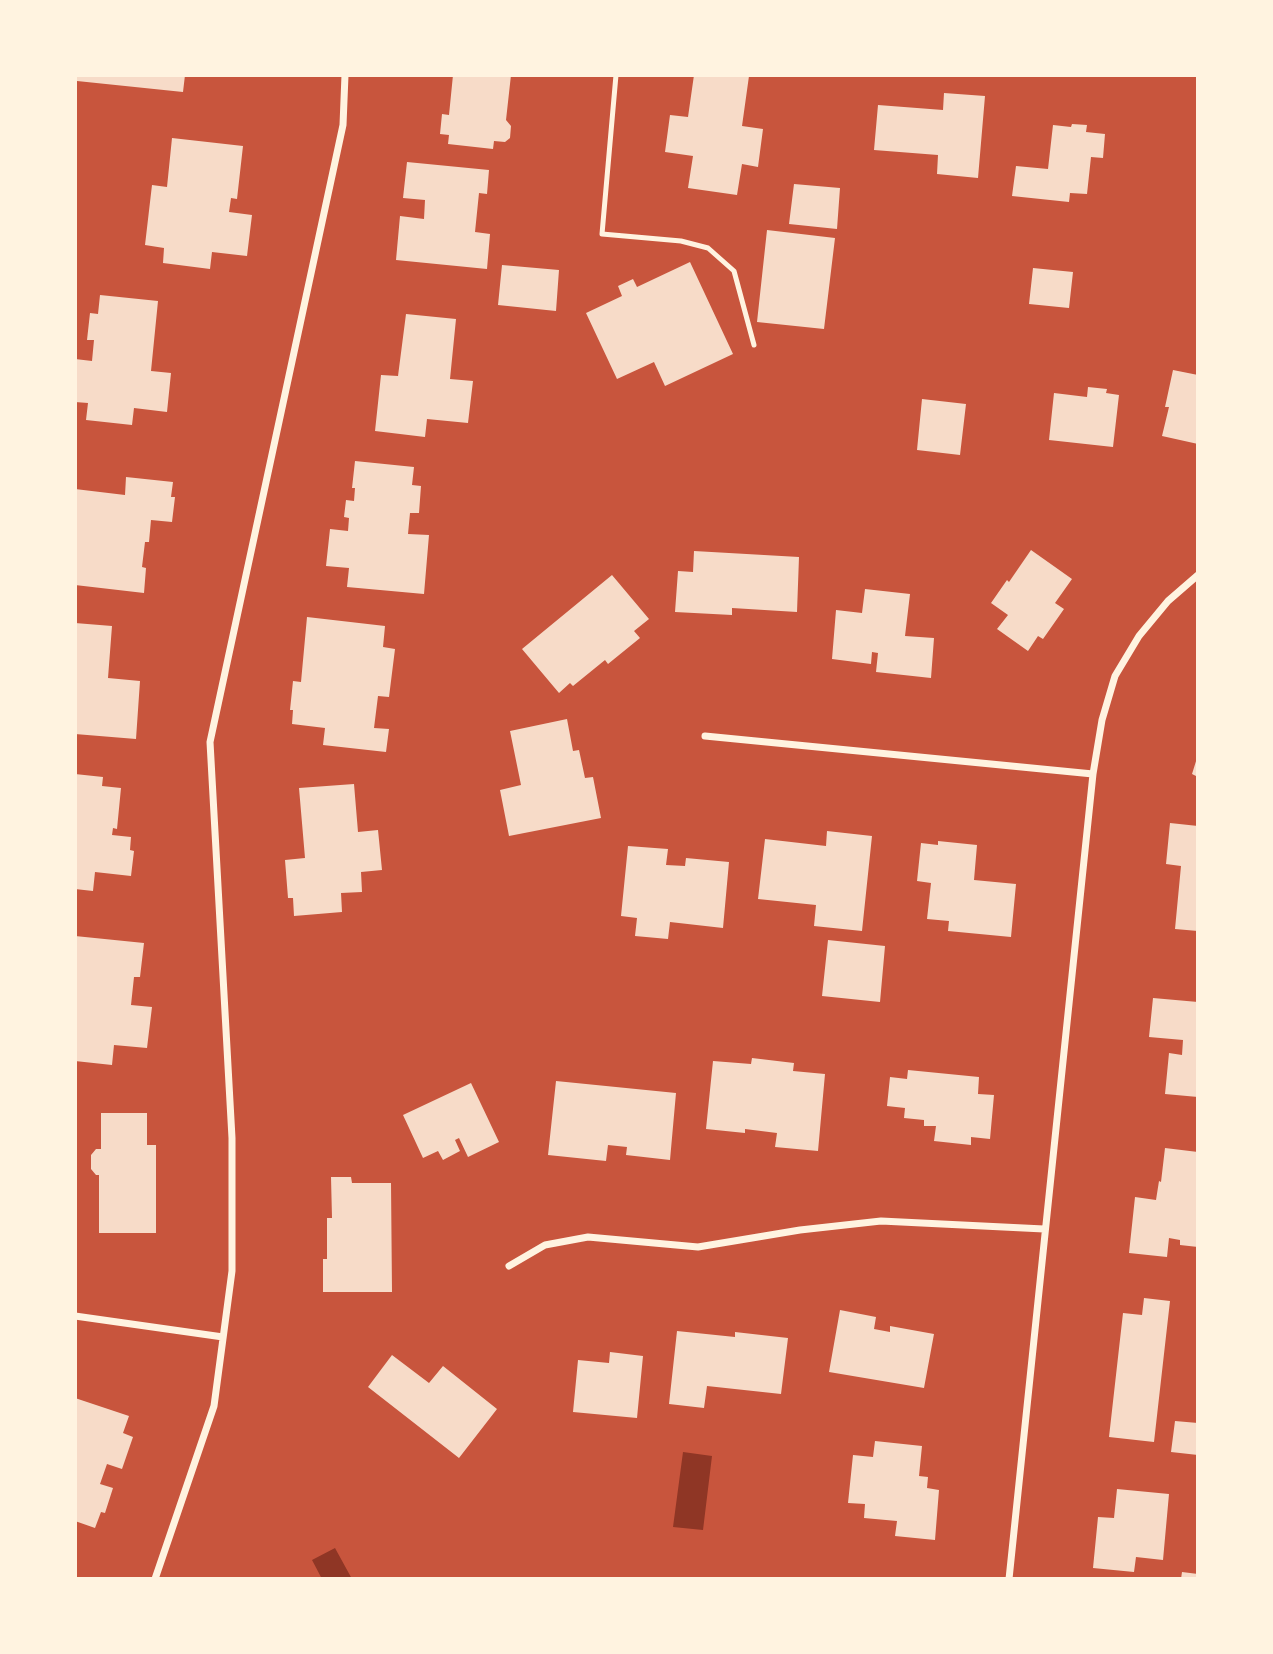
<!DOCTYPE html>
<style>
body{margin:0}
#map{position:relative;width:1273px;height:1654px;overflow:hidden;background:#c8553d;font-family:"Alegreya Sans",sans-serif}
canvas{display:block}
.frame{position:absolute;inset:0;border:77px solid #fff3e0;pointer-events:none}
</style>
<div id="map">
<canvas width="1273" height="1654"></canvas>
<div class="frame"></div>
</div>
<script>
const g = document.querySelector('canvas').getContext('2d');
g.lineJoin = 'round';
function paint(path, color) { g.fillStyle = color; g.fill(path, 'evenodd'); }
const poly = rows => new Path2D(rows.map(r => 'M' + r).join(''));
function stroke(path, color, width, dash) { g.strokeStyle = color; g.lineWidth = width; g.lineCap = dash ? 'butt' : 'round'; g.setLineDash(dash || []); g.stroke(path); }
paint(poly([
 [683,1452,712,1456,703,1530,673,1527],
 [335,1548,352,1579,322,1579,312,1560]
]), '#8f3625');
paint(poly([
 [77,75,185,75,183,92,77,81],
 [453,75,511,75,506,120,511,126,510,138,505,142,494,141,493,149,448,144,449,135,440,134,442,114,449,115],
 [694,75,749,76,742,126,763,129,758,167,742,164,737,195,688,188,693,156,665,152,670,115,688,117],
 [944,93,985,96,978,178,937,174,938,155,874,150,878,105,943,110],
 [1072,124,1087,125,1086,132,1105,134,1103,158,1091,157,1087,194,1070,193,1069,202,1012,196,1016,166,1048,169,1053,125,1071,127],
 [172,138,243,146,237,199,231,198,229,212,252,215,247,256,212,252,210,269,163,263,164,248,145,245,152,185,167,187],
 [407,162,489,170,487,194,479,193,475,232,490,234,487,269,396,260,400,216,424,219,425,200,403,198],
 [794,184,840,188,837,229,789,224],
 [767,230,835,238,824,329,757,322],
 [690,262,733,354,665,386,654,362,617,379,586,313,622,296,618,286,633,279,637,287],
 [502,265,559,270,556,311,498,305],
 [1033,268,1073,272,1069,308,1029,304],
 [100,295,158,301,151,371,171,373,167,412,134,408,132,425,86,420,88,403,75,402,75,359,92,361,94,340,87,340,90,313,98,314],
 [406,314,456,319,450,379,473,381,468,423,427,419,425,437,375,431,381,375,398,376],
 [1173,370,1198,375,1198,444,1162,436,1169,407,1165,407],
 [1088,387,1107,389,1106,393,1119,395,1113,447,1049,440,1054,393,1087,397],
 [922,399,966,404,960,455,917,450],
 [355,461,414,467,412,485,421,486,419,513,410,513,408,534,429,535,424,594,347,587,349,568,326,566,330,529,348,531,349,518,344,517,346,500,354,501,355,488,352,488],
 [126,477,173,482,171,497,175,497,172,522,151,520,149,542,145,542,142,567,146,568,144,593,75,585,75,489,125,495],
 [1031,550,1072,579,1055,603,1064,609,1043,639,1038,636,1028,651,997,629,1008,615,991,603,1007,580,1009,582],
 [694,551,799,557,797,612,732,608,732,615,675,612,678,571,693,572],
 [612,575,649,619,634,631,640,638,608,664,605,660,573,686,570,683,559,693,522,649],
 [865,589,910,594,905,636,934,638,931,678,876,672,878,653,872,652,871,664,832,659,836,610,862,613],
 [307,617,385,626,383,647,395,649,389,697,378,696,374,728,389,729,386,752,323,745,325,728,292,724,293,710,290,710,293,681,301,682],
 [75,623,112,626,108,678,140,681,136,739,75,734],
 [567,719,573,751,579,750,585,778,593,777,601,818,509,836,500,790,521,785,510,731],
 [1197,758,1198,758,1198,777,1192,774],
 [75,774,103,777,102,786,121,788,117,829,113,828,112,835,131,837,130,850,134,851,131,876,95,872,93,891,75,889],
 [354,784,358,832,378,830,382,870,361,872,362,892,341,893,342,912,294,916,293,898,288,898,285,860,305,858,299,788],
 [1170,823,1198,826,1198,931,1175,929,1181,866,1166,864],
 [827,831,872,836,862,931,814,926,816,905,758,899,765,839,826,846],
 [938,841,977,845,974,880,1016,884,1011,937,948,931,949,921,927,919,931,883,917,881,921,843,938,845],
 [628,846,668,849,666,865,685,866,686,858,729,862,723,928,670,922,668,939,635,936,637,918,621,916],
 [75,936,144,943,140,977,134,977,131,1005,152,1007,147,1048,114,1045,112,1065,75,1061],
 [828,940,885,946,880,1002,822,996],
 [1153,998,1198,1002,1198,1097,1165,1094,1169,1053,1182,1055,1183,1040,1149,1037],
 [752,1058,794,1063,793,1071,825,1074,818,1151,775,1147,777,1133,745,1129,745,1133,706,1129,713,1061,751,1064],
 [908,1070,979,1077,978,1094,994,1095,990,1139,971,1137,971,1145,934,1141,936,1126,924,1126,924,1120,904,1118,905,1108,887,1106,890,1077,907,1079],
 [556,1081,676,1093,670,1160,626,1155,627,1147,608,1145,606,1161,548,1155],
 [471,1083,499,1142,468,1157,459,1138,455,1140,460,1151,443,1160,438,1151,423,1158,403,1115],
 [101,1113,147,1113,147,1145,156,1145,156,1233,99,1233,99,1175,96,1175,91,1169,91,1155,96,1149,101,1149],
 [1165,1148,1198,1152,1198,1247,1180,1245,1180,1240,1169,1238,1167,1257,1129,1253,1135,1197,1156,1200,1159,1181,1161,1182],
 [331,1177,351,1177,352,1183,391,1183,392,1292,323,1292,323,1259,327,1259,327,1218,332,1218],
 [1144,1298,1170,1301,1154,1442,1109,1437,1123,1313,1142,1315],
 [840,1310,876,1317,874,1329,890,1332,890,1326,934,1334,924,1388,829,1372],
 [677,1331,735,1337,735,1332,788,1338,781,1394,707,1386,704,1408,669,1404],
 [610,1352,643,1356,637,1418,573,1412,578,1360,609,1363],
 [392,1355,429,1383,443,1366,497,1409,459,1458,368,1387],
 [75,1398,129,1416,123,1433,133,1437,122,1469,107,1464,100,1484,113,1488,105,1513,101,1512,95,1528,75,1521],
 [1175,1421,1198,1423,1198,1455,1171,1452],
 [875,1441,922,1446,919,1476,928,1477,927,1488,939,1490,935,1540,895,1536,897,1521,864,1518,865,1504,848,1503,853,1455,873,1457],
 [1117,1489,1169,1494,1163,1560,1136,1557,1134,1572,1093,1568,1098,1517,1114,1518],
 [1182,1572,1198,1574,1198,1579,1181,1579]
]), '#f7dbc8');
stroke(poly([
 [616,75,602,234,681,241,708,248,734,271,754,345]
]), '#fff3e0', 5);
stroke(poly([
 [705,736,1093,774],
 [509,1266,545,1245,588,1237,698,1247,800,1230,881,1221,1044,1229],
 [75,1316,223,1337],
 [155,1579,214,1406,232,1271,232,1138,210,742,343,125,345,75],
 [1009,1579,1093,774,1102,720,1115,676,1139,636,1168,601,1198,575]
]), '#fff3e0', 7);
</script>
